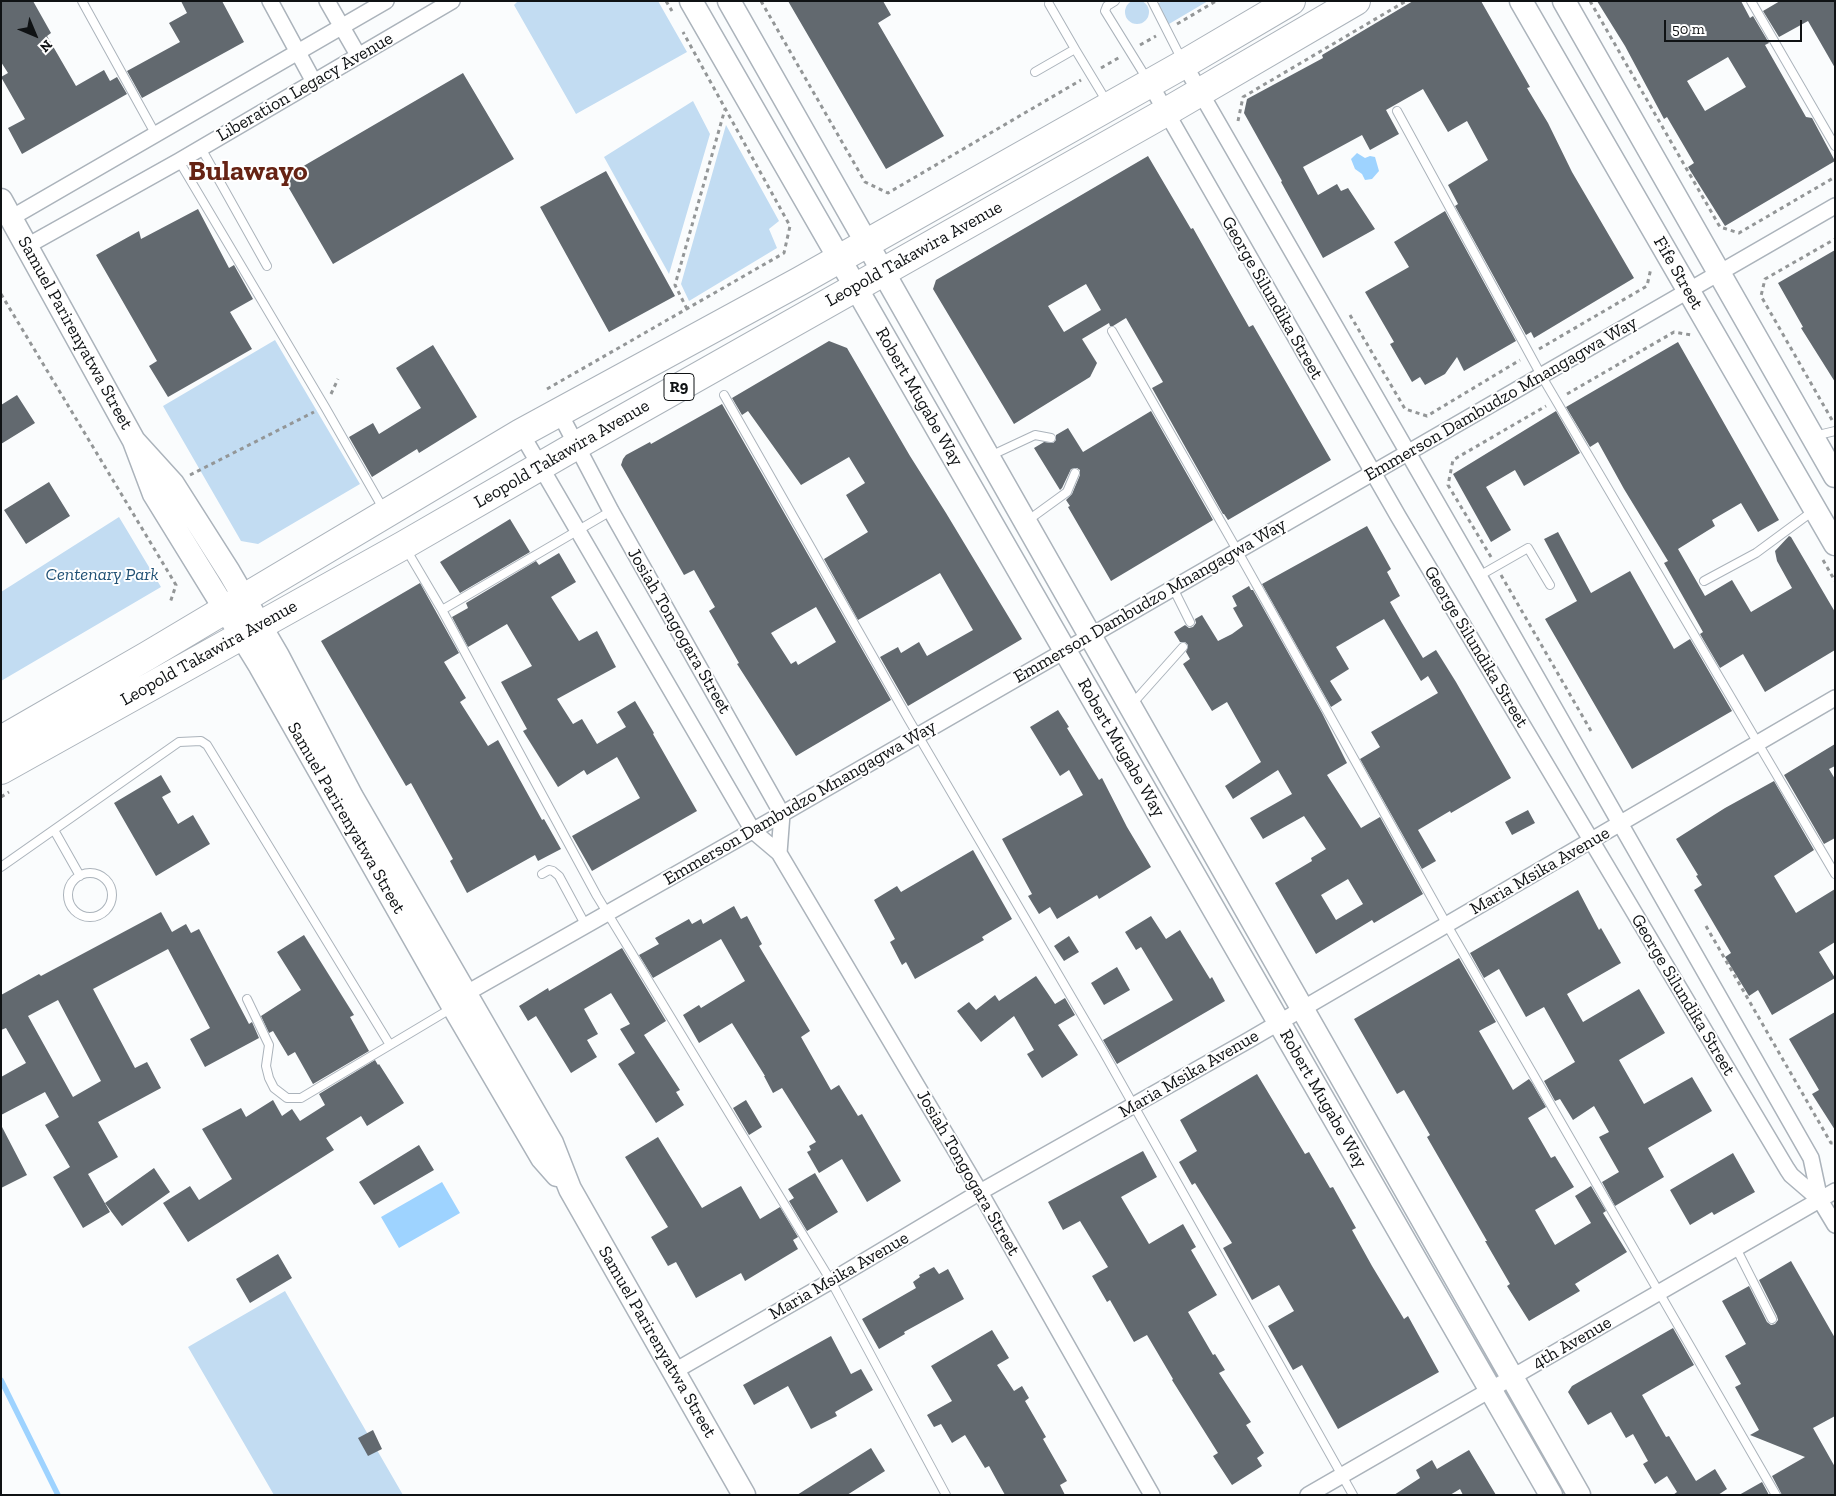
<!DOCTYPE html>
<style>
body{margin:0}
#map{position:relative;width:1836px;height:1496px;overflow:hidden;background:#fafcfd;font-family:"Zilla Slab",serif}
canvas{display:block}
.frame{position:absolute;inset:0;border:2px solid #0f1214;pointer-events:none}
.north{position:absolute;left:10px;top:10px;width:50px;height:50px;-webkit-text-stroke:4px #fff;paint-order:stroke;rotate:135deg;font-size:14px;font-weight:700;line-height:20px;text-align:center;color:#0f1214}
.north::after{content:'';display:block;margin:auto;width:18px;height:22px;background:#0f1214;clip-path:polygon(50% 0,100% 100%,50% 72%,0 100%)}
.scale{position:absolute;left:1664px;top:20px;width:138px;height:22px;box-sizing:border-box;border:2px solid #0f1214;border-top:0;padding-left:6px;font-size:15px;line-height:18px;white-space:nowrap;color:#0f1214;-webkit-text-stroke:4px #fff;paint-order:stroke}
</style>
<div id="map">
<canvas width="1836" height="1496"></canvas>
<div class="frame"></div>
<div class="north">N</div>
<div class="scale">50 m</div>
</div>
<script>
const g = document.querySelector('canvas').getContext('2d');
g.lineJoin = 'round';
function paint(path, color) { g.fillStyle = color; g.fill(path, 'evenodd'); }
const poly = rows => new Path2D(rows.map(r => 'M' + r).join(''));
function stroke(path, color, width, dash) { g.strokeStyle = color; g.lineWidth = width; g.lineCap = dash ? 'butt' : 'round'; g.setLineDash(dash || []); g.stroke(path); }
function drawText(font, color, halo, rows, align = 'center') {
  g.font = font + ' "Zilla Slab",serif'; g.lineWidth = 4; g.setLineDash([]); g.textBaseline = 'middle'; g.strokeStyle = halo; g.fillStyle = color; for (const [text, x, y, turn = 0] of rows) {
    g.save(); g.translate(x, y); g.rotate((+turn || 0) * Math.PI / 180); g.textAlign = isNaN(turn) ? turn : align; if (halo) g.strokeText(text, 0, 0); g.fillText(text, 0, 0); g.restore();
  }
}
paint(poly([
 '1125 12a12 12 0 1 1 24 0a12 12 0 1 1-24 0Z',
 [518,1,658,1,687,52,576,114,514,5],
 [1162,1,1208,1,1169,24,1156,5],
 [693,101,710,134,669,274,604,157],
 [726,125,779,221,769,229,777,248,689,301,681,284],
 [275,340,360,484,258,544,241,541,163,406],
 [119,517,161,587,1,681,1,592],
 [285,1291,403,1495,274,1495,188,1347]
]), '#c2dcf2');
paint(poly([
 [1357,153,1365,158,1370,156,1375,157,1379,171,1372,179,1365,180,1362,174,1355,169,1351,159],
 [442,1182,460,1213,399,1248,381,1217]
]), '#9ed3ff');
stroke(poly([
 [1,1380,58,1495]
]), '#9ed3ff', 5.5);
paint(poly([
 [1,1,33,1,51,33,47,36,76,86,104,70,110,81,117,77,127,94,22,154,8,128,25,119,1,77,8,73,1,62],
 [181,1,222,1,244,42,142,98,127,71,180,42,169,23,187,13],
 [788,1,883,1,891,15,878,23,944,136,886,169],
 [1413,1,1481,1,1530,87,1527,88,1548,123,1572,172,1634,278,1534,338,1531,332,1526,335,1455,206,1458,204,1448,185,1488,160,1467,121,1448,132,1423,89,1386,110,1399,134,1370,150,1362,135,1303,167,1318,195,1337,184,1341,191,1348,188,1375,229,1323,258,1281,182,1282,181,1244,113,1247,99,1323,58,1322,55],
 [1597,1,1741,1,1750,18,1753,16,1769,43,1765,45,1806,117,1812,118,1835,161,1725,226,1688,167,1694,163,1667,117,1664,119,1625,46],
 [1728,57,1746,87,1705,111,1687,81],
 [1780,1,1835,1,1835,68,1808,21,1779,37,1763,11],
 [463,73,514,159,333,264,283,178],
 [1148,156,1191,229,1193,228,1249,327,1253,325,1331,460,1228,520,1224,514,1223,514,1152,388,1163,382,1126,318,1113,326,1110,326,1109,323,1082,339,1097,363,1090,377,1014,424,933,289,936,280],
 [1086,284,1101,310,1064,332,1048,306],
 [606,171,675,296,609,332,540,207],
 [198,209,229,268,234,265,253,299,230,312,252,349,168,397,149,366,157,361,96,255,139,231,141,239],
 [1445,211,1516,341,1464,371,1457,357,1445,374,1425,385,1420,377,1412,382,1390,344,1394,342,1365,292,1409,267,1394,242],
 [1835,250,1835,382,1801,328,1803,327,1778,283],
 [829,341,847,348,910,456,946,513,1022,639,908,706,880,657,898,647,901,653,919,642,927,656,973,630,940,573,858,620,824,559,868,532,846,495,865,483,849,457,801,485,748,411,742,415,732,398],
 [1678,342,1779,520,1758,532,1741,503,1712,520,1715,526,1678,549,1705,596,1732,580,1751,612,1792,588,1777,561,1775,551,1789,536,1791,537,1835,612,1835,650,1765,692,1743,654,1720,668,1700,634,1703,632,1664,563,1668,561,1624,489,1598,442,1590,447,1566,407],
 [433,345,477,417,419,453,417,449,372,477,349,437,373,423,379,434,421,408,396,368],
 [17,395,35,423,1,444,1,405],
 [722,404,891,700,796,756,737,664,739,663,709,611,715,607,694,570,684,575,621,465,623,459,626,455,650,442,651,444],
 [816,607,836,642,798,665,796,661,791,664,771,633],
 [1151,411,1213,520,1111,581,1068,507,1070,506,1066,500,1072,494,1080,475,1080,470,1077,468,1071,469,1062,488,1060,490,1034,448,1044,442,1053,443,1056,440,1056,435,1068,428,1083,452],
 [1556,411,1580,453,1524,486,1515,470,1486,487,1511,530,1491,542,1453,474],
 [49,482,70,516,26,544,4,510],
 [510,519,530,552,460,593,440,562],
 [1367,526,1391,569,1387,572,1400,596,1390,602,1402,623,1423,658,1436,650,1456,682,1511,778,1451,813,1450,811,1418,830,1436,861,1422,869,1360,759,1380,747,1371,732,1438,693,1428,676,1421,681,1384,619,1336,647,1349,669,1330,681,1342,700,1331,707,1262,584],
 [1558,532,1591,593,1630,571,1674,649,1690,639,1732,711,1632,769,1545,619,1577,601,1544,539],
 [559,553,576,582,551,597,579,641,597,631,616,667,557,699,573,724,582,719,597,744,626,727,617,712,635,701,654,733,653,734,697,811,592,871,572,836,640,798,617,757,587,775,584,770,558,787,523,731,527,729,501,682,532,666,507,624,468,647,452,617,468,608,466,603,536,561,539,565],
 [420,583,459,653,444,662,466,698,460,702,488,746,498,740,542,820,544,819,561,849,538,861,535,855,467,893,450,861,453,859,411,783,406,786,321,641],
 [1249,586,1251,590,1253,590,1322,713,1347,763,1327,775,1361,828,1380,817,1423,894,1374,923,1372,920,1316,954,1275,883,1312,861,1311,858,1326,849,1304,816,1263,839,1250,818,1292,794,1278,770,1233,799,1225,786,1261,762,1227,702,1212,711,1183,664,1190,659,1186,652,1188,645,1185,642,1180,642,1174,632,1185,625,1189,628,1193,627,1196,623,1195,619,1202,615,1218,641,1232,634,1243,626,1233,608,1237,606,1232,596],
 [1348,879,1363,904,1336,920,1321,895],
 [1058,710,1069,727,1067,728,1099,780,1102,778,1127,827,1151,867,1099,899,1097,895,1057,919,1050,907,1039,914,1028,896,1032,894,1002,839,1083,795,1069,770,1060,776,1030,727],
 [1835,744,1835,766,1829,769,1835,779,1835,838,1824,844,1784,775],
 [161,775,171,792,162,797,178,824,193,815,210,844,156,876,114,803],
 [1774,781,1814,850,1774,876,1796,913,1835,889,1835,942,1819,952,1835,978,1772,1015,1758,990,1749,996,1725,957,1731,953,1694,890,1702,885,1696,876,1698,875,1676,839,1725,808],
 [1528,810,1535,823,1512,835,1505,822],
 [973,850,1012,919,982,937,984,940,915,979,906,962,902,965,890,942,895,939,874,900,897,886,901,892],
 [1578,890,1599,930,1601,928,1621,963,1567,994,1583,1022,1639,989,1665,1033,1619,1060,1644,1104,1692,1077,1712,1111,1648,1148,1664,1177,1615,1206,1602,1182,1619,1172,1599,1137,1609,1132,1594,1106,1573,1120,1560,1099,1555,1101,1544,1081,1575,1062,1544,1007,1526,1017,1499,969,1484,978,1470,953],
 [734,906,741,919,747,916,762,944,759,946,810,1031,801,1037,831,1090,839,1085,858,1116,862,1114,901,1181,867,1202,842,1159,819,1173,807,1152,811,1150,809,1146,816,1142,782,1088,773,1093,764,1076,765,1076,732,1023,699,1043,683,1015,699,1005,701,1008,745,981,721,939,653,978,639,955,659,944,655,938,689,919,692,924,701,919,703,924],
 [161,912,172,932,186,924,191,933,199,929,249,1024,252,1022,259,1038,205,1067,190,1039,210,1028,168,949,93,989,135,1068,147,1062,161,1088,98,1122,118,1157,88,1174,110,1212,83,1228,53,1177,70,1167,45,1125,59,1117,45,1092,1,1115,1,1077,26,1063,6,1028,1,1030,1,995,39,974,41,976],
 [58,1000,101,1081,73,1097,28,1016],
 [1151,916,1166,939,1180,930,1210,979,1212,977,1225,1001,1117,1064,1103,1040,1173,1000,1141,947,1136,950,1125,932],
 [304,935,354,1015,350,1017,369,1051,313,1084,295,1052,288,1056,273,1031,269,1033,261,1016,301,990,277,952],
 [1069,936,1079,952,1064,961,1054,946],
 [622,948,666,1021,644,1035,680,1090,676,1092,684,1105,656,1123,618,1064,635,1053,620,1029,630,1024,611,993,584,1009,598,1034,587,1040,597,1057,571,1073,536,1016,528,1021,519,1006,548,988,549,991],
 [1459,958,1496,1022,1479,1031,1513,1090,1529,1079,1532,1083,1546,1107,1528,1118,1551,1158,1555,1156,1574,1187,1535,1210,1555,1245,1591,1223,1575,1196,1591,1186,1606,1211,1603,1213,1627,1252,1575,1284,1580,1291,1529,1321,1507,1286,1510,1284,1485,1241,1487,1241,1427,1137,1430,1135,1404,1090,1397,1094,1354,1019],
 [1117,967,1130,990,1104,1005,1091,983],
 [1036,976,1055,1004,1065,998,1075,1015,1058,1025,1078,1055,1042,1078,1027,1054,1034,1050,1014,1016,981,1042,957,1011,969,1002,976,1010,995,995,999,1001],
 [1835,1012,1835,1130,1812,1094,1819,1090,1789,1039],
 [375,1060,378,1065,379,1064,404,1103,367,1126,361,1116,326,1138,334,1150,188,1242,163,1203,190,1186,199,1200,232,1179,202,1129,241,1108,246,1117,273,1100,282,1116,292,1109,300,1121,325,1105,319,1094],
 [1257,1074,1305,1154,1309,1152,1330,1188,1333,1187,1356,1228,1352,1230,1372,1266,1404,1319,1408,1316,1439,1372,1338,1429,1302,1365,1293,1370,1268,1326,1294,1311,1279,1285,1252,1300,1223,1248,1232,1243,1195,1183,1192,1185,1179,1162,1197,1151,1180,1120],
 [746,1100,762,1127,749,1135,733,1108],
 [1,1125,27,1175,1,1188],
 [658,1137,702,1208,741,1186,760,1219,780,1207,798,1237,793,1240,798,1249,745,1281,741,1273,696,1298,676,1262,668,1266,651,1237,668,1227,625,1157],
 [419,1145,434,1170,374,1205,359,1182],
 [1143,1151,1157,1177,1121,1197,1149,1244,1183,1224,1196,1247,1191,1250,1217,1295,1188,1312,1213,1355,1215,1354,1225,1370,1219,1373,1251,1422,1246,1425,1264,1453,1257,1458,1262,1466,1232,1485,1213,1456,1218,1453,1172,1380,1173,1379,1147,1335,1134,1342,1110,1300,1107,1302,1092,1276,1108,1267,1080,1221,1063,1230,1048,1202],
 [1733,1153,1755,1192,1714,1215,1712,1212,1690,1225,1670,1190],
 [154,1168,170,1192,122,1226,105,1203],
 [815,1173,838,1212,807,1231,789,1201,794,1198,788,1189],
 [278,1254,292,1278,250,1303,236,1279],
 [1791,1261,1835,1338,1835,1416,1813,1428,1835,1467,1835,1495,1782,1495,1772,1476,1805,1457,1750,1435,1759,1430,1735,1387,1741,1384,1725,1356,1746,1344,1722,1301,1749,1286,1767,1322,1771,1325,1775,1324,1778,1320,1777,1316,1759,1280],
 [934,1267,939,1274,948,1269,964,1299,904,1332,905,1334,879,1349,862,1319,916,1288,913,1282,920,1277,919,1275],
 [1673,1328,1694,1365,1642,1395,1666,1437,1669,1436,1696,1481,1715,1469,1727,1489,1718,1495,1673,1495,1677,1492,1667,1476,1655,1484,1643,1464,1648,1461,1633,1434,1626,1438,1611,1412,1588,1425,1568,1392,1572,1386],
 [992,1330,1009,1358,997,1365,1014,1391,1022,1386,1029,1398,1025,1401,1046,1437,1043,1439,1067,1481,1060,1485,1065,1495,1005,1495,989,1466,985,1468,965,1435,952,1443,941,1424,934,1427,927,1415,952,1401,931,1366],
 [831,1336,851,1374,861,1369,873,1390,835,1412,837,1416,811,1429,788,1386,754,1405,743,1385],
 [373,1430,382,1449,368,1456,358,1438],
 [871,1448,885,1471,847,1495,797,1495],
 [1469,1450,1496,1495,1463,1495,1460,1489,1450,1495,1394,1495,1420,1478,1416,1470,1432,1460,1437,1469],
 [1762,1482,1769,1495,1739,1495]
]), '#62696f');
const lane = poly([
 [82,1,156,135],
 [1115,1,1107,6,1105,11,1147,79],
 [1152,1,1182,60],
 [1751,1,1835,146],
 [1075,49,1107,102],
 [1035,72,1075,49,1049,4],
 [1397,111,1541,375,1835,874],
 [201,148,267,266],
 [179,161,325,407,384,510],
 [1112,331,1237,550,1447,925,1776,1495],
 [724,395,909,720,1103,1051,1353,1495],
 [1814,436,1835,431],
 [990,456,1035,435,1051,438],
 [1027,521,1067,492,1075,473],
 [406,549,442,610,597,896,831,1281,946,1495],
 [1479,576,1528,548,1550,585],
 [1704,581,1756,553,1813,511],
 [1173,588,1190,622],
 [442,610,611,511],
 [1133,703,1183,647],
 [54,830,80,876],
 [1,867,179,742,201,741,207,745,390,1045,452,1008],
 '68 895a22 22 0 1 1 44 0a22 22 0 1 1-44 0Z',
 [542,874,549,870,553,871,559,876,586,926],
 [247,999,269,1045,266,1066,269,1078,274,1088,287,1098,301,1098,390,1045],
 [1736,1248,1772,1319]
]);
const street = poly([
 [270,1,314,82],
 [327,1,358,55],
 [1184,64,1479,576,1811,1158,1820,1200,1835,1225],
 [1149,82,1398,516,1787,1169,1791,1175,1820,1200],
 [11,218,386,1],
 [27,246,179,161,452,1],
 [559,412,611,511,782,814,779,853],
 [521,433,753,831,779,853,980,1192,1152,1495],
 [458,998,782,814,1835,206],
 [673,1372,831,1281,980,1192,1249,1040,1835,698],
 [1308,1495,1835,1191]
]);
const secondary = poly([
 [691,1,1551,1495],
 [729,1,1579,1495],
 [1521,1,1835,544],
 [1564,1,1835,476],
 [1,200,134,441,154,494,260,666,450,1001,542,1158,557,1175],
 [134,441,173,484,229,572,278,656,352,797,552,1143,570,1189,744,1495]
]);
const highway = poly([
 [1,740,147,656,521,433,800,281,1184,64,1291,1],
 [1,770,404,545,577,445,1166,112,1356,1]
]);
stroke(lane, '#abb3bb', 10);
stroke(street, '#abb3bb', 18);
stroke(secondary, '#abb3bb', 25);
stroke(highway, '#abb3bb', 30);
stroke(poly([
 [666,1,672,11],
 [761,1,865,182,888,193,1081,80],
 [1590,1,1720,227,1739,233,1835,177],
 [1177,24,1216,1],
 [1140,45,1156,36],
 [1101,68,1120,57],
 [1238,121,1243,97,1406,1],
 [1,294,176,585,170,603],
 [687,309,675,285,725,109],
 [1350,315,1405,409,1427,416,1520,360],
 [1539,349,1647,286,1651,268],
 [547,389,784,253,790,226,683,32],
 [331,394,338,379],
 [1567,394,1674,332,1691,335],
 [1832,420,1761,296,1765,279,1835,239],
 [190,475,314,412],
 [1491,557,1448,485,1453,460,1546,406],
 [1823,560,1835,581],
 [1501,575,1591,731],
 [1,797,9,792],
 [1706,926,1831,1143,1835,1143]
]), '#939697', 3, [4, 4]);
stroke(lane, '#fff', 8);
stroke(street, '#fff', 15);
stroke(secondary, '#fff', 22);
stroke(highway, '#fff', 28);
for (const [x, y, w] of [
 [679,387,30]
]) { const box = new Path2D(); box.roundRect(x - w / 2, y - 13.5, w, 27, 4); g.fillStyle = '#fff'; g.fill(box); stroke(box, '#0f1214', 1); }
drawText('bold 16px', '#0f1214', null, [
 ["R9",679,387]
]);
drawText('18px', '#0f1214', '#fff', [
 ["Liberation Legacy Avenue",305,87,-30],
 ["Leopold Takawira Avenue",914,254,-29],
 ["Fife Street",1678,273,60],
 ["George Silundika Street",1272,298,60],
 ["Samuel Parirenyatwa Street",75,333,61],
 ["Robert Mugabe Way",919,397,60],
 ["Emmerson Dambudzo Mnangagwa Way",1501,399,-30],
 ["Leopold Takawira Avenue",562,454,-30],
 ["Emmerson Dambudzo Mnangagwa Way",1150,601,-30],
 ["Josiah Tongogara Street",679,631,60],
 ["George Silundika Street",1476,647,59],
 ["Leopold Takawira Avenue",209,653,-29],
 ["Robert Mugabe Way",1121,748,60],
 ["Emmerson Dambudzo Mnangagwa Way",800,803,-30],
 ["Samuel Parirenyatwa Street",346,818,60],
 ["Maria Msika Avenue",1540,871,-30],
 ["George Silundika Street",1683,995,59],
 ["Maria Msika Avenue",1189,1074,-30],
 ["Robert Mugabe Way",1323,1099,60],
 ["Josiah Tongogara Street",968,1173,60],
 ["Maria Msika Avenue",839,1276,-30],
 ["Samuel Parirenyatwa Street",657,1342,60],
 ["4th Avenue",1572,1343,-30]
]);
drawText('italic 18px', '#1f5074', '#fff', [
 ["Centenary Park",102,575]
]);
drawText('bold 28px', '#662314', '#fff', [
 ["Bulawayo",248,172]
]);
</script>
